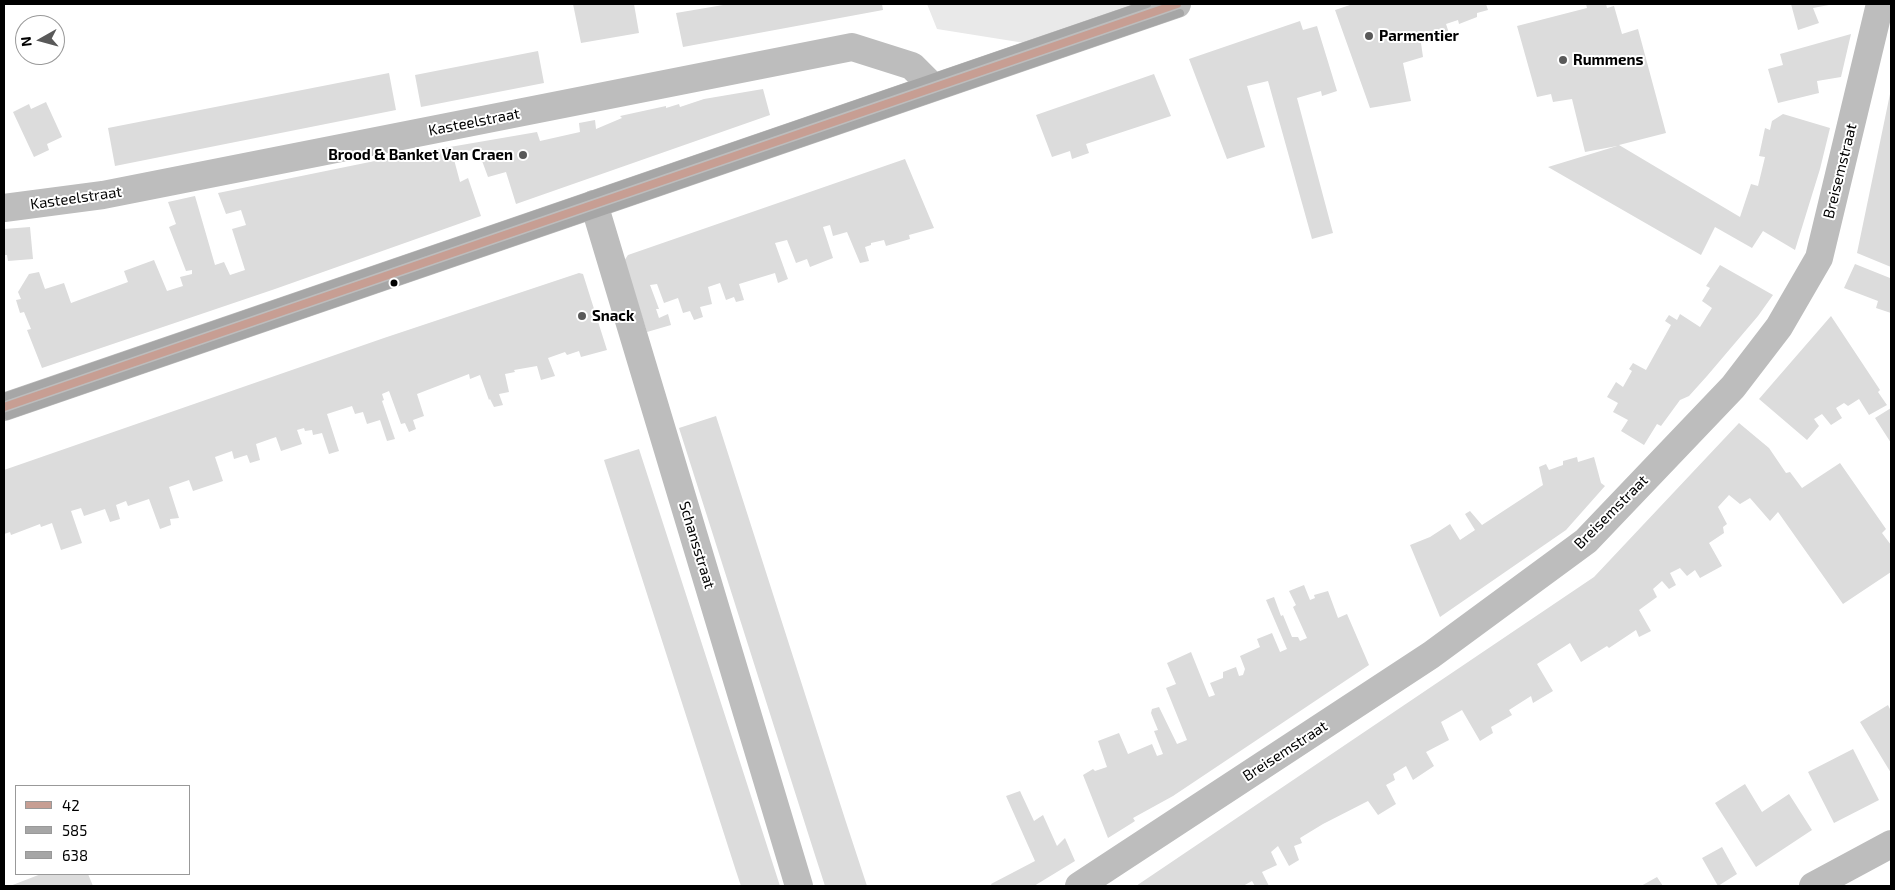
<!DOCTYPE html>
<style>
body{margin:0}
#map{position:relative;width:1895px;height:890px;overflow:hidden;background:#fff;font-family:"Exo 2",sans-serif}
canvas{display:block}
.frame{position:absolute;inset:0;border:5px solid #000;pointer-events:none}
.legend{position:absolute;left:15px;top:785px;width:175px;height:90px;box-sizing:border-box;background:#fff;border:1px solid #999;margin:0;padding:6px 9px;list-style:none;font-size:15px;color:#000}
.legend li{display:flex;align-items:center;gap:10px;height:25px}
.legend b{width:25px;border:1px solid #999}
.north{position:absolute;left:15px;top:15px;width:50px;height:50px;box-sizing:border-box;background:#fff;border:1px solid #999;border-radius:50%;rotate:263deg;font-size:14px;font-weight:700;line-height:20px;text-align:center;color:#000}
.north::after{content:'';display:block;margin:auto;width:18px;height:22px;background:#595959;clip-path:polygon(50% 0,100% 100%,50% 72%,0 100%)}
</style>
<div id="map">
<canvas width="1895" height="890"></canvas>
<div class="frame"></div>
<ul class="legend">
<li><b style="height:6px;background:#c79e93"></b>42</li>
<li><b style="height:6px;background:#a6a6a6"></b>585</li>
<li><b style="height:6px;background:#a6a6a6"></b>638</li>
</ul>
<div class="north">N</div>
</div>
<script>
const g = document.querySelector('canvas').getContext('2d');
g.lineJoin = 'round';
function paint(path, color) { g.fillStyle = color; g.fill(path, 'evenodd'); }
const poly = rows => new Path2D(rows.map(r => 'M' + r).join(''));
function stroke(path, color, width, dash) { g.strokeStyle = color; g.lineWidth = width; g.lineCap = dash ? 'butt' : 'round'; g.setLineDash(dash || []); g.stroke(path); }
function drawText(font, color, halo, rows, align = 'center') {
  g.font = font + ' "Exo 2",sans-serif'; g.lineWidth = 4; g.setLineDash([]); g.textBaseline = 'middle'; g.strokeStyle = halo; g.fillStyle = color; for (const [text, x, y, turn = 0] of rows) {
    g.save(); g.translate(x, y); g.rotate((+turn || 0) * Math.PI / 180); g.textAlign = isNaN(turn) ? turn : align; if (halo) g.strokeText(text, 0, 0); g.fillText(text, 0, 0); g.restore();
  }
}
paint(poly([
 [927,4,1140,4,1031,44,937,29]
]), '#e9e9e9');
paint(poly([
 [573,4,634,4,639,33,581,43],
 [729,4,882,4,883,10,683,47,676,13],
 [1353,4,1486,4,1488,10,1477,13,1477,17,1459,24,1458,20,1446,24,1449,33,1421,43,1423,57,1403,63,1411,101,1370,108,1335,10],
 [1586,4,1606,4,1607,8,1614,6,1622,34,1638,29,1666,133,1619,145,1740,217,1751,184,1758,186,1765,157,1759,156,1765,128,1770,130,1772,121,1783,114,1830,128,1820,169,1795,250,1763,231,1752,248,1715,227,1701,255,1548,167,1617,146,1585,152,1572,99,1553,102,1551,94,1537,97,1517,26,1587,8],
 [1791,4,1829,4,1829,5,1813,8,1819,23,1798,30],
 [1300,21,1303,30,1317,26,1337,91,1322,96,1321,91,1297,98,1333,233,1312,239,1268,81,1247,86,1265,147,1227,159,1189,59],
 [1851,34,1841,77,1817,81,1819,93,1778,103,1768,69,1783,65,1780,54],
 [538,51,544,83,421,107,415,75],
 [389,73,396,110,115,166,108,128],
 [1154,74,1171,116,1086,144,1089,153,1072,159,1070,151,1052,157,1036,115],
 [763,89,770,115,516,204,506,172,488,177,478,150,452,152,460,182,468,178,481,216,275,289,42,368,27,330,31,329,24,312,20,313,16,300,21,299,18,292,29,274,39,272,45,289,64,283,71,303,128,282,124,271,154,260,167,291,183,286,180,277,192,274,192,270,186,271,169,227,176,224,168,202,195,196,215,265,224,262,230,275,245,270,232,229,246,225,241,210,226,214,218,193,409,154,537,132,540,141,580,132,579,123,595,120,596,129,622,118,620,116,666,106,666,108,679,104,680,107,704,99],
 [1890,94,1891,94,1891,267,1857,253],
 [46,102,62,137,47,144,49,150,34,157,13,112,29,104,31,109],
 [905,159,934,228,909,235,910,239,886,246,884,240,871,243,871,245,865,247,869,261,860,263,847,232,833,236,830,225,823,227,833,258,810,267,807,259,796,263,787,240,775,243,788,279,778,283,775,273,739,284,744,300,736,302,734,297,726,300,720,283,708,287,712,304,700,307,703,317,694,320,690,311,683,313,678,298,664,303,657,284,650,285,659,309,656,309,659,318,668,314,671,325,647,332,624,261,628,255],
 [30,227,33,259,8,261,7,255,4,255,4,229],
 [1855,264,1890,278,1891,313,1876,308,1878,301,1844,288],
 [1720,265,1773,295,1758,316,1707,376,1689,396,1680,400,1661,426,1657,424,1644,445,1621,431,1628,420,1613,412,1618,403,1607,397,1616,382,1623,387,1632,371,1629,369,1633,363,1646,370,1671,325,1665,321,1669,315,1677,320,1680,314,1700,327,1712,308,1702,301,1710,288,1706,286],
 [579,273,583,274,607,350,581,357,579,351,567,355,565,352,548,358,555,376,541,380,537,366,514,370,515,372,505,374,509,392,499,394,503,405,494,407,490,399,489,400,480,375,470,379,469,374,417,394,424,416,413,420,416,429,409,432,405,423,401,424,389,391,382,394,384,400,382,401,395,439,387,441,380,420,367,424,363,412,355,414,352,406,327,414,339,451,329,454,322,433,313,435,312,430,305,431,304,428,297,430,302,444,281,451,276,437,256,444,260,460,250,463,247,455,234,459,232,451,215,457,223,481,193,491,189,480,169,487,179,518,170,519,171,525,160,529,149,499,128,506,126,501,116,505,120,519,110,522,105,509,84,516,81,508,71,511,82,543,61,550,52,523,41,527,40,524,11,535,10,532,4,534,4,470,384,338],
 [1831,316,1880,390,1878,392,1887,405,1869,415,1859,399,1848,406,1844,403,1836,408,1842,418,1831,425,1822,414,1814,419,1819,426,1807,440,1759,399],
 [1891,408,1891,443,1875,418],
 [716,416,845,819,867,886,825,886,814,852,679,428],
 [1739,423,1769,448,1786,473,1790,472,1802,488,1840,463,1886,529,1882,533,1891,545,1891,572,1843,604,1778,512,1770,521,1750,498,1740,504,1729,495,1718,507,1727,524,1723,527,1724,533,1709,543,1722,566,1700,578,1695,570,1687,576,1680,568,1670,573,1676,585,1669,589,1662,581,1653,589,1657,597,1639,610,1651,631,1639,637,1636,630,1609,648,1607,646,1581,662,1570,643,1537,664,1553,691,1533,703,1531,696,1509,710,1512,715,1491,727,1493,733,1480,741,1462,710,1441,722,1449,740,1426,752,1434,766,1413,780,1406,766,1393,774,1395,780,1386,785,1396,804,1378,815,1368,801,1323,824,1300,838,1302,843,1294,846,1299,860,1289,866,1278,846,1271,852,1277,865,1262,872,1269,886,1255,886,1252,881,1243,886,1136,886,1594,577],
 [639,449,661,517,780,886,741,886,735,868,604,460],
 [1577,457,1578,462,1594,457,1601,483,1605,486,1566,530,1440,617,1410,545,1430,537,1450,524,1460,540,1475,530,1465,514,1470,511,1482,525,1543,485,1539,467,1546,464,1549,470,1563,465,1563,461],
 [1304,585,1310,600,1315,598,1314,595,1328,591,1338,618,1347,614,1369,665,1173,796,1133,818,1135,821,1132,823,1108,838,1083,775,1093,769,1095,771,1107,767,1098,741,1119,733,1128,754,1152,744,1157,756,1163,754,1154,731,1158,730,1151,713,1152,709,1159,707,1177,744,1187,740,1166,688,1176,684,1167,663,1191,652,1209,697,1215,695,1210,683,1223,678,1223,672,1236,667,1239,676,1243,675,1245,669,1240,656,1260,647,1257,639,1272,633,1280,652,1287,649,1266,600,1274,597,1281,616,1283,615,1292,637,1298,637,1300,641,1307,638,1293,607,1296,605,1289,591],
 [1888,705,1891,711,1891,773,1860,722],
 [1853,749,1879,800,1834,823,1808,772],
 [1745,784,1762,812,1789,794,1812,830,1756,867,1715,803],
 [1020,791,1034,821,1043,815,1057,846,1065,838,1075,861,1034,886,992,886,991,884,1035,861,1006,796],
 [1722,847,1737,874,1718,886,1702,858],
 [41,874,88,874,93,886,10,886],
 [1657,877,1663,886,1641,886]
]), '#dcdcdc');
stroke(poly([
 [594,204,799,886],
 [4,208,103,195,852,47,912,66,933,87],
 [1079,886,1431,655,1586,541,1733,387,1779,327,1819,258,1880,4],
 [1813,886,1891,844]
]), '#bdbdbd', 28);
stroke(poly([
 [4,407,1177,4]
]), '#bdbdbd', 28);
stroke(poly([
 [4,407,1177,4]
]), '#c79e93', 8);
stroke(poly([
 [7,416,1180,13]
]), '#a6a6a6', 8);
stroke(poly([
 [4,397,1147,4]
]), '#a6a6a6', 8);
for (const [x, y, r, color] of [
 [1369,36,5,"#595959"],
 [1563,60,5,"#595959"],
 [523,155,5,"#595959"],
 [394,283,4.5,"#000"],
 [582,316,5,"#595959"]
]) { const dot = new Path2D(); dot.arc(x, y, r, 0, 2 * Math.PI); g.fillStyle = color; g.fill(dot); stroke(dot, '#fff', 2); }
drawText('bold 15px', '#000', '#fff', [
 ["Parmentier",1379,36],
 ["Rummens",1573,60],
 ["Brood & Banket Van Craen",513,155,"right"],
 ["Snack",592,316]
], 'left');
drawText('15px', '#000', '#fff', [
 ["Kasteelstraat",474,122,-11],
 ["Breisemstraat",1840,171,-76],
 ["Kasteelstraat",76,198,-8],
 ["Breisemstraat",1611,512,-45],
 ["Schansstraat",697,545,73],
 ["Breisemstraat",1285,751,-33]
]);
</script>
